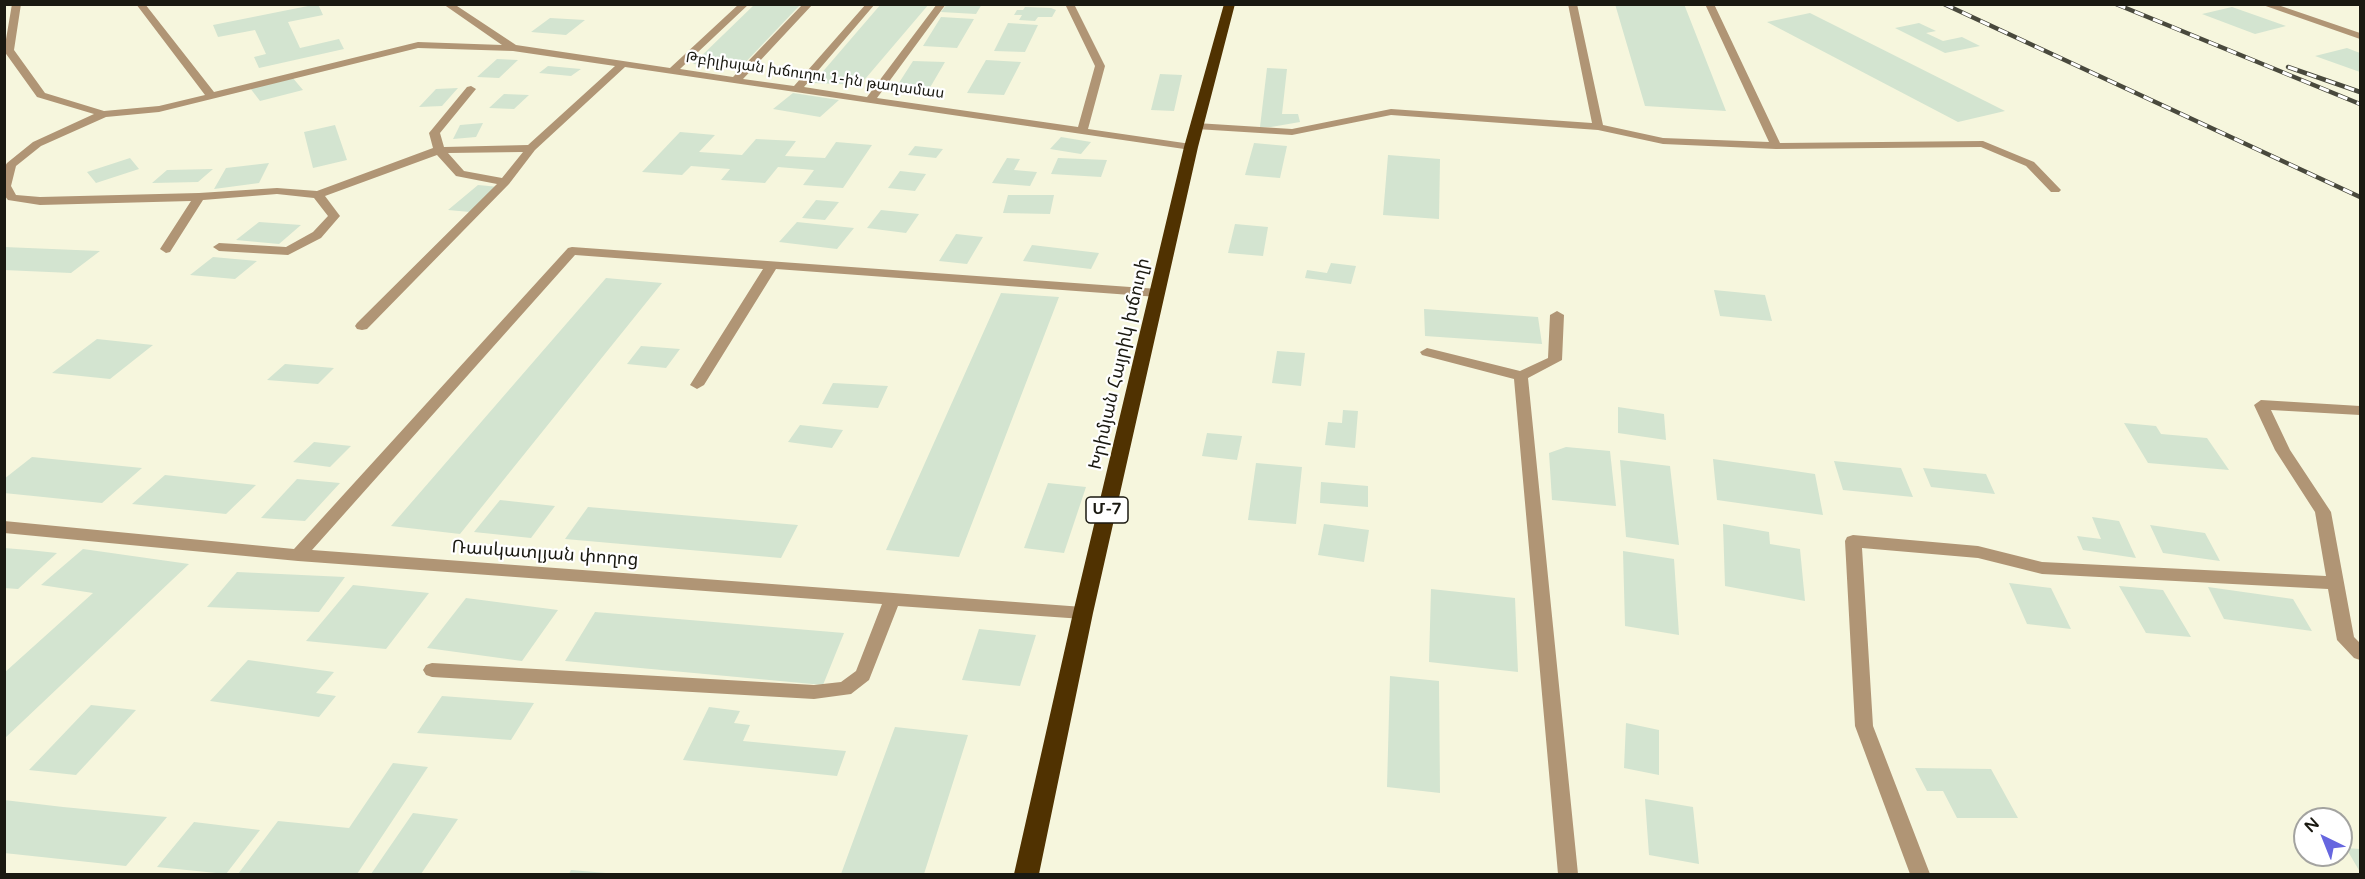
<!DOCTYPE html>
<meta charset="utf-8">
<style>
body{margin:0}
#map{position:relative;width:2365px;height:879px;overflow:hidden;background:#f6f6dd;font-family:"Varela Round",sans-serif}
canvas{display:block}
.frame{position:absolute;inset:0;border:6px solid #1a1911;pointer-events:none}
.north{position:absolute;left:2293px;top:807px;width:60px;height:60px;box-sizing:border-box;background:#fff;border:2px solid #a3a3a0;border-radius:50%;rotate:317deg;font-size:16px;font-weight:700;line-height:24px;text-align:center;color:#1a1911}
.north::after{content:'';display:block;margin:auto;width:21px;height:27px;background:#6666df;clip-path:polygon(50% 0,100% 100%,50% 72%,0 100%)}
</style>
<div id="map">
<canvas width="2365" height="879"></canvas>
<div class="frame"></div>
<div class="north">N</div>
</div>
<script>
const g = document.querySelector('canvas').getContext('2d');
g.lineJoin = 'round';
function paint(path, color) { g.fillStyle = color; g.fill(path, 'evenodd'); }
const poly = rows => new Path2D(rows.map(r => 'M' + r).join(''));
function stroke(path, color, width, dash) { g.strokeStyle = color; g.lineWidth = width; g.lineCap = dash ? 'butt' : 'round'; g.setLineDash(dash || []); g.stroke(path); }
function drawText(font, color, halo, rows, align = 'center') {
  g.font = font + ' "Varela Round","Noto Sans Armenian",sans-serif'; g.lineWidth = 4.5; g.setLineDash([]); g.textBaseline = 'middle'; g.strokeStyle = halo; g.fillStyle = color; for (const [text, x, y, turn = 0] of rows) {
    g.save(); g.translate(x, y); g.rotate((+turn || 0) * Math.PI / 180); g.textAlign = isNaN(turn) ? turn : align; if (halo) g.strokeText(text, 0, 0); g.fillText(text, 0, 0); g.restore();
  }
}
paint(poly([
 [318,4,323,15,288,22,300,48,339,39,344,49,259,68,254,57,266,54,255,30,218,37,213,25],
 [755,4,801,4,741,67,693,64],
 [881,4,929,4,860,85,813,83],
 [947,4,982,4,976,14,941,12],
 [1615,4,1684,4,1726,111,1645,106],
 [1025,7,1051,8,1056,10,1052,17,1038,17,1035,21,1019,20,1022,15,1014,15,1017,10,1023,10],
 [2232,7,2286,26,2255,34,2202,14],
 [1810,13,2005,111,1958,122,1767,22],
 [941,17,974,19,957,48,923,46],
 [550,18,585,20,566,35,531,32],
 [1008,23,1038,25,1025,52,994,51],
 [1919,23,1936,31,1926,33,1943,41,1962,37,1980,46,1945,53,1895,28],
 [2347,48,2360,53,2360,72,2315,56],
 [497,59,518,60,499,78,477,77],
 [986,60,1021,62,1004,95,967,93],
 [913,61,945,62,928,91,895,89],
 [548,66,581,69,571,76,539,73],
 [1267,68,1287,69,1282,114,1298,114,1300,122,1271,127,1260,127],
 [1160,74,1182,75,1174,111,1151,110],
 [292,77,303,90,260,101,250,88],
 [458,88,442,106,419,107,436,89],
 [793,93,839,100,820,117,773,109],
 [504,94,529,95,514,109,489,108],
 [483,123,476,137,453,139,460,125],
 [335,125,347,160,313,168,304,132],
 [680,132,715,135,699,152,742,155,756,139,796,141,785,156,825,158,836,142,872,145,843,188,803,185,814,170,778,167,765,183,721,180,730,169,691,166,682,175,642,172],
 [1061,137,1091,142,1081,154,1050,149],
 [1254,143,1287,146,1280,178,1245,175],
 [915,146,943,149,936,158,908,155],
 [1388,155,1440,159,1439,219,1383,215],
 [130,158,139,169,96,183,87,172],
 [1007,158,1020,159,1014,170,1037,172,1030,186,992,183],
 [1058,158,1107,160,1101,177,1051,174],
 [269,163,259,183,214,189,226,168],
 [213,169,198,182,152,183,167,170],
 [900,171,926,174,915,191,888,188],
 [478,185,499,187,470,212,448,210],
 [1008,195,1054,195,1050,214,1003,213],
 [816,200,839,202,825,220,802,218],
 [881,210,919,214,906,233,867,228],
 [259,222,301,225,279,244,236,240],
 [797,222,854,228,837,249,779,242],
 [1235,224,1268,227,1263,256,1228,253],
 [956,234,983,237,967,264,939,261],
 [1032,245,1099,253,1091,269,1023,261],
 [4,247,100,251,71,273,4,270],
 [213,257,257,261,235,279,190,275],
 [1331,263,1356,266,1351,284,1305,278,1307,270,1327,273],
 [606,278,662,283,460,534,391,526],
 [1714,290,1765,295,1772,321,1720,316],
 [1001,293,1059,297,959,557,886,550],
 [1424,309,1538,317,1542,344,1425,336],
 [97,339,153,345,110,379,52,373],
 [641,346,680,349,666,368,627,364],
 [1277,351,1305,353,1301,386,1272,383],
 [285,364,334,368,318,384,267,380],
 [833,383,888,386,878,408,822,404],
 [1618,407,1664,414,1666,440,1618,433],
 [1343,410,1358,411,1355,448,1325,445,1328,422,1342,423],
 [2124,423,2156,426,2161,434,2207,438,2229,470,2148,463],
 [800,425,843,430,832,448,788,442],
 [1207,433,1242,436,1237,460,1202,456],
 [314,442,351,446,330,467,293,462],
 [1566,447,1610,451,1616,506,1552,500,1549,453],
 [32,457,142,468,102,503,4,493,4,479],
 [1713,459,1815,474,1823,515,1717,500],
 [1620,460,1670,466,1679,545,1626,537],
 [1834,461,1901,468,1913,497,1843,490],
 [1256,463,1302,467,1296,524,1248,520],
 [1923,468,1986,474,1995,494,1931,487],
 [165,475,256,485,226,514,132,504],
 [297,479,340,483,305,521,261,518],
 [1321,482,1368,486,1368,507,1320,503],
 [1048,483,1086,487,1064,553,1024,548],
 [500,500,555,506,531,538,474,532],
 [588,507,798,525,781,558,565,539],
 [2092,517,2119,521,2136,558,2083,550,2077,536,2101,539],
 [1324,524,1369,530,1364,562,1318,555],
 [1723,524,1769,532,1770,544,1800,549,1805,601,1725,586],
 [2150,525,2205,533,2220,561,2163,553],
 [4,548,29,550,57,553,18,589,4,588],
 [83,549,189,564,4,739,4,673,93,593,41,585],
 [1623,551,1674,559,1679,635,1625,626],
 [237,572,345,577,319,612,207,607],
 [2009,583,2051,588,2071,629,2027,624],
 [353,585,429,593,386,649,306,641],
 [2119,586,2163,590,2191,637,2146,633],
 [2208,587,2293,599,2312,631,2224,619],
 [1431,589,1515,598,1518,672,1429,662],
 [466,598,558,610,522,661,427,648],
 [595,612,844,633,823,685,565,661],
 [979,629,1036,635,1020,686,962,680],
 [248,660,334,672,316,693,336,696,319,717,210,701],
 [1390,676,1439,681,1440,793,1387,787],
 [442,696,534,703,511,740,417,733],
 [91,705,136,710,76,775,29,770],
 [709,707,740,711,734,723,750,725,743,741,846,751,837,776,683,760],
 [1626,723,1659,730,1659,775,1624,768],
 [895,727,968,735,924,874,841,874],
 [393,763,428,767,357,874,238,874,278,821,349,828],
 [1915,768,1991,769,2018,818,1957,818,1943,791,1927,791],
 [1645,799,1693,807,1699,864,1649,855],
 [4,800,63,807,167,817,126,866,4,853],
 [413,813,458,819,421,874,371,874],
 [194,822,260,830,226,874,157,867],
 [2346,848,2360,849,2360,872],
 [571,870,606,873,606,874,569,874]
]), '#d3e4d0');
paint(poly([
 [12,4,21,4,14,50,45,93,104,111,159,106,205,95,136,4,145,4,214,92,418,42,502,45,443,4,454,4,516,45,670,68,739,4,749,4,680,69,733,77,803,4,813,4,743,79,794,86,866,4,875,4,804,87,867,97,937,4,946,4,877,98,1078,127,1095,66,1065,4,1074,4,1105,66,1088,129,1191,144,1197,147,1191,150,625,67,535,150,509,184,367,329,362,330,357,329,355,326,357,323,497,184,456,176,437,155,325,196,340,216,321,238,288,255,219,251,213,247,219,243,286,247,313,232,328,216,314,198,277,194,203,200,170,252,166,253,160,249,191,201,40,205,8,200,4,195,4,168,7,163,33,142,94,114,37,97,4,51,12,4],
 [418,48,513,51,615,66,528,145,444,147,440,133,476,89,471,86,467,87,429,133,433,148,317,191,277,188,199,193,40,197,16,195,11,186,16,166,41,146,106,117,159,112,418,48],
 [523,152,502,178,464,171,448,153,523,152],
 [1568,4,1577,4,1603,125,1663,138,1769,142,1705,4,1714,4,1780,143,1983,141,2034,162,2061,190,2059,192,2051,192,2026,166,1981,147,1776,149,1663,144,1598,130,1391,115,1292,135,1196,129,1191,126,1196,123,1292,129,1391,109,1592,123,1568,4],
 [2260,4,2275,4,2360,33,2360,39,2260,4],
 [572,247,1158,289,1165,293,1158,297,776,269,704,385,697,389,690,385,763,269,575,255,312,550,1083,607,1089,608,1092,613,1089,618,1083,619,898,606,869,680,851,694,814,699,432,677,426,675,423,670,426,665,432,663,814,685,841,682,856,671,882,604,298,561,4,533,4,521,294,549,568,248,572,247],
 [1557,311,1564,315,1562,360,1528,378,1578,874,1558,874,1514,379,1422,355,1420,352,1427,348,1520,371,1548,358,1550,315,1557,311],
 [2261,400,2360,406,2360,415,2271,410,2290,450,2331,512,2354,637,2360,643,2360,660,2354,658,2337,640,2328,589,2042,574,1978,558,1862,548,1873,726,1930,874,1910,874,1855,726,1845,541,1847,537,1853,535,1978,546,2042,562,2326,576,2315,512,2275,450,2254,405,2261,400]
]), '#b09575');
paint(poly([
 [1224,4,1235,4,1198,147,1093,613,1039,874,1014,874,1073,613,1184,147,1224,4]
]), '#503201');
const rail = poly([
 [1944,4,2360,197],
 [2116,4,2360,104],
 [2288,67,2360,92]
]);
stroke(rail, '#49493d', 4.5);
stroke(rail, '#fff', 3, [10]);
drawText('15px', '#1a1911', '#fff', [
 ["Թբիլիսյան խճուղու 1-ին թաղամաս",815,76,8]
]);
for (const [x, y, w] of [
 [1107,510,42]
]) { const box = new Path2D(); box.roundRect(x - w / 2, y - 13, w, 26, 4.5); g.fillStyle = '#fff'; g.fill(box); stroke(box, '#1a1911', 1.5); }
drawText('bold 16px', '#1a1911', null, [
 ["Մ-7",1107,510]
]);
drawText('18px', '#1a1911', '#fff', [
 ["Խրիմյան Հայրիկ խճուղի",1120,364,-77],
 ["Ռասկատլյան փողոց",545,554,4]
]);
</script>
